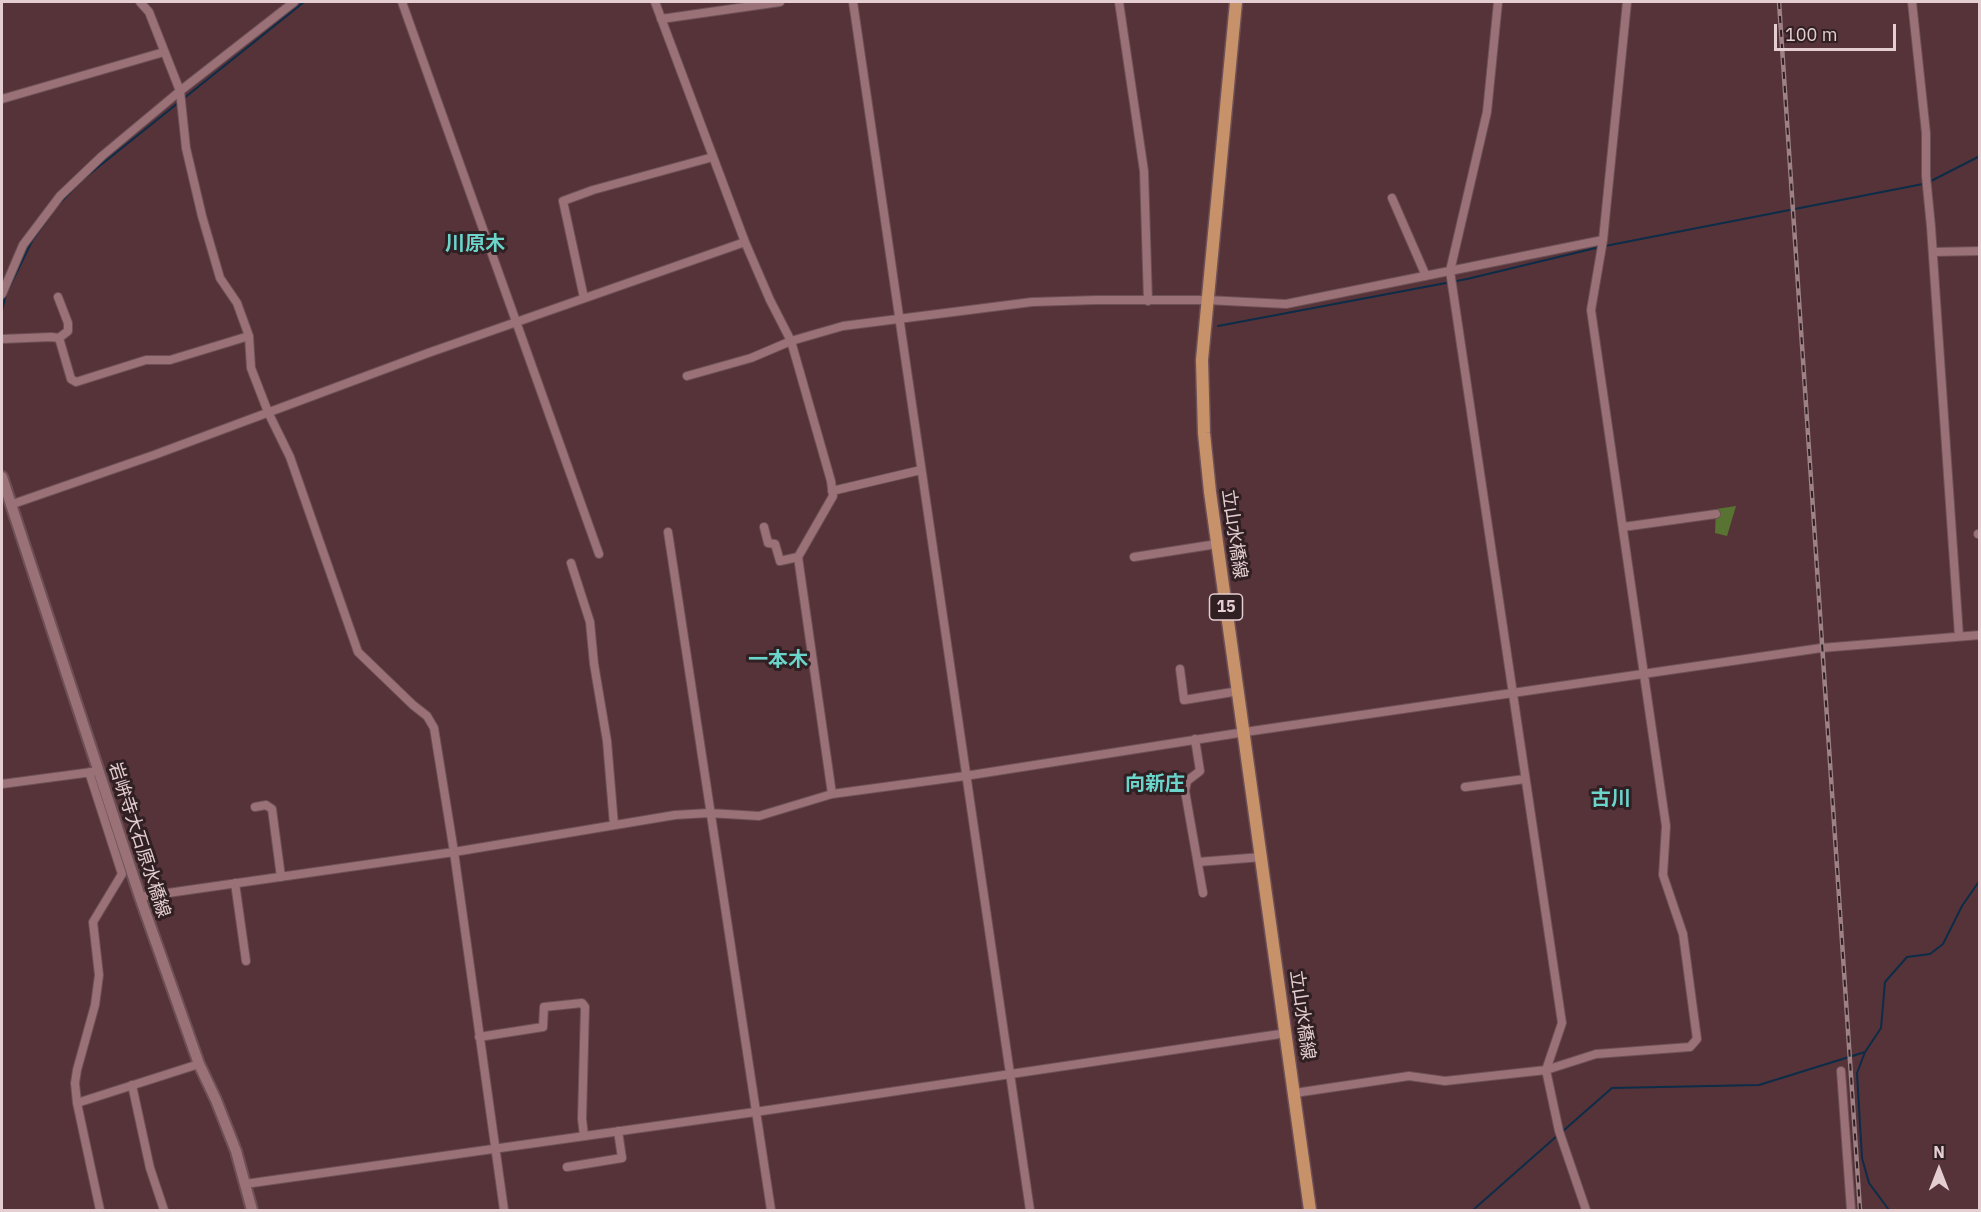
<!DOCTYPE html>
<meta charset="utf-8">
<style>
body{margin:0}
#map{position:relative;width:1981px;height:1212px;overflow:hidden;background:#553339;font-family:"IBM Plex Sans",sans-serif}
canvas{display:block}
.frame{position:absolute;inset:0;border:3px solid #e5ced1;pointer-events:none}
.north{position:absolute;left:1909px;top:1140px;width:60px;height:60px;-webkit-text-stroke:4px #302023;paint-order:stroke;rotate:0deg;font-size:16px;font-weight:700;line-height:24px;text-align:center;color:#e5ced1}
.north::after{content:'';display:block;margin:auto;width:21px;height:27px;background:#e5ced1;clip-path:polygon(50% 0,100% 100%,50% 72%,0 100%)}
.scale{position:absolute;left:1774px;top:24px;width:122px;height:27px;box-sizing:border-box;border:3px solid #e5ced1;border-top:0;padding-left:8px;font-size:18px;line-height:21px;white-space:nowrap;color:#e5ced1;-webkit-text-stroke:4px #302023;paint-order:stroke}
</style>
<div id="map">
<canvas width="1981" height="1212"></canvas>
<div class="frame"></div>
<div class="north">N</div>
<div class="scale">100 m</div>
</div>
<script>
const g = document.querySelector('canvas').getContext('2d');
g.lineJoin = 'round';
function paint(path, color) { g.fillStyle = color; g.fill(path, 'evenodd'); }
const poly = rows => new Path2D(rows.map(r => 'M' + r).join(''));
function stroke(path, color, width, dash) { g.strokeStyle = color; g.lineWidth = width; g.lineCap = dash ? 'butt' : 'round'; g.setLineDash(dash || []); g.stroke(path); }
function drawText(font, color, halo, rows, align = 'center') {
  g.font = font + ' "IBM Plex Sans","Noto Sans JP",sans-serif'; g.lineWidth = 6; g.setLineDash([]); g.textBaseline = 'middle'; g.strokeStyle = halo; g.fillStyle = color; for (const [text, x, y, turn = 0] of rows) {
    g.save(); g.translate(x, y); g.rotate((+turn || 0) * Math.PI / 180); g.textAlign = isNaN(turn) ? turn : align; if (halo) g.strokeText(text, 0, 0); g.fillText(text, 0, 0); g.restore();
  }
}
paint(poly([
 [1736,506,1727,536,1715,533,1716,509]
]), '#597432');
stroke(poly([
 [183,99,304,2],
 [1929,182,1980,156],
 [55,208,82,180,178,103],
 [1605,246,1923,184],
 [2,311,6,294,32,241,52,213],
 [1218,326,1467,279,1600,247],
 [1865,1052,1857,1073,1862,1158,1869,1183,1889,1210],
 [1563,1131,1612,1088,1759,1085,1865,1052,1881,1028,1885,982,1907,957,1930,954,1943,944,1962,906,1980,880],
 [1473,1210,1558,1135]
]), '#0c2c48', 2);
const street = poly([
 [140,2,149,12,180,91,186,148,202,216,220,278,237,303,249,336,251,368,268,412,290,457,358,652,413,705,427,716,434,728,454,852,504,1210],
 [402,2,599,554],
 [655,2,745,242,770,300,791,341,831,481,833,496,798,557,832,794],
 [853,2,1030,1210],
 [1119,2,1144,171,1148,301],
 [1498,2,1487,112,1450,271,1562,1023,1546,1070,1559,1131,1586,1210],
 [1912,2,1926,133,1926,176,1931,227,1959,636],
 [661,19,780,2],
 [2,99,164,52],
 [1392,198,1426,276],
 [1933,252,1980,251],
 [2,294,23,245,60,196,102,156,180,91,294,2],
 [58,297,68,323,68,331,59,338],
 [584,298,563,201,593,190,713,157],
 [2,339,51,337,59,338,71,379,76,382,146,360,170,360,249,336],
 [687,376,751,358,791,341,843,326,1032,302,1096,300,1207,300,1286,304,1603,240],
 [832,491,921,470],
 [10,505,154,455,428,353,745,242],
 [764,527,768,543,775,544,780,561,798,557],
 [1623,527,1716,514],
 [668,532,771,1210],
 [1978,534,1980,534],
 [1134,557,1217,544],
 [571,563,590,622,594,664,607,741,614,825],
 [1180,669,1184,700,1239,691],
 [1195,739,1200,771,1187,781,1185,791,1203,893],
 [89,772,122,874,93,922,99,975,95,1005,77,1070,75,1083,77,1103,199,1064],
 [2,784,92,772],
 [1465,787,1525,779],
 [255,807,266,805,272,809,281,877],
 [1198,862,1262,857],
 [235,883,246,961],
 [140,897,454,852,675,815,709,813,759,816,832,794,965,776,1245,732,1821,648,1980,635],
 [479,1037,543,1027,544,1007,582,1003,585,1007,582,1119,584,1136],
 [1841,1071,1851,1210],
 [132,1085,150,1168,164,1210],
 [1295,1093,1409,1076,1445,1081,1546,1070,1596,1054,1690,1047,1697,1039,1683,934,1663,875,1666,826,1591,310,1603,240,1627,2],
 [77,1103,100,1210],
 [567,1167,622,1158,618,1131],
 [245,1184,755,1112,1287,1033]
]);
const secondary = poly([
 [2,477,140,897,199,1064,216,1100,236,1151,252,1210]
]);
const primary = poly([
 [1236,2,1202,360,1204,433,1210,492,1310,1210]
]);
stroke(street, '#6d5055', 10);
stroke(secondary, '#6d5055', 14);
stroke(primary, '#6d5055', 15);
stroke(street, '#997177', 8);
stroke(secondary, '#997177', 10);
stroke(primary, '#c7926a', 12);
const rail = poly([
 [1779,2,1860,1210]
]);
stroke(rail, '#9d8185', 4.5);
stroke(rail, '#302023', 2, [7]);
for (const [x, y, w] of [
 [1226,607,33]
]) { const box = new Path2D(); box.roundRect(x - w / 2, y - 13, w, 26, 4.5); g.fillStyle = '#302023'; g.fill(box); stroke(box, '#e5ced1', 1.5); }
drawText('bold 16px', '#e5ced1', null, [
 ["15",1226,607]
]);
drawText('18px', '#e5ced1', '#302023', [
 ["立山水橋線",1234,534,82],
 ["岩峅寺大石原水橋線",139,840,72],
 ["立山水橋線",1302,1015,82]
]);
drawText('bold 20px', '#6bd5cc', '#302023', [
 ["川原木",475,244],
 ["一本木",778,660],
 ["向新庄",1155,784],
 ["古川",1611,799]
]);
</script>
